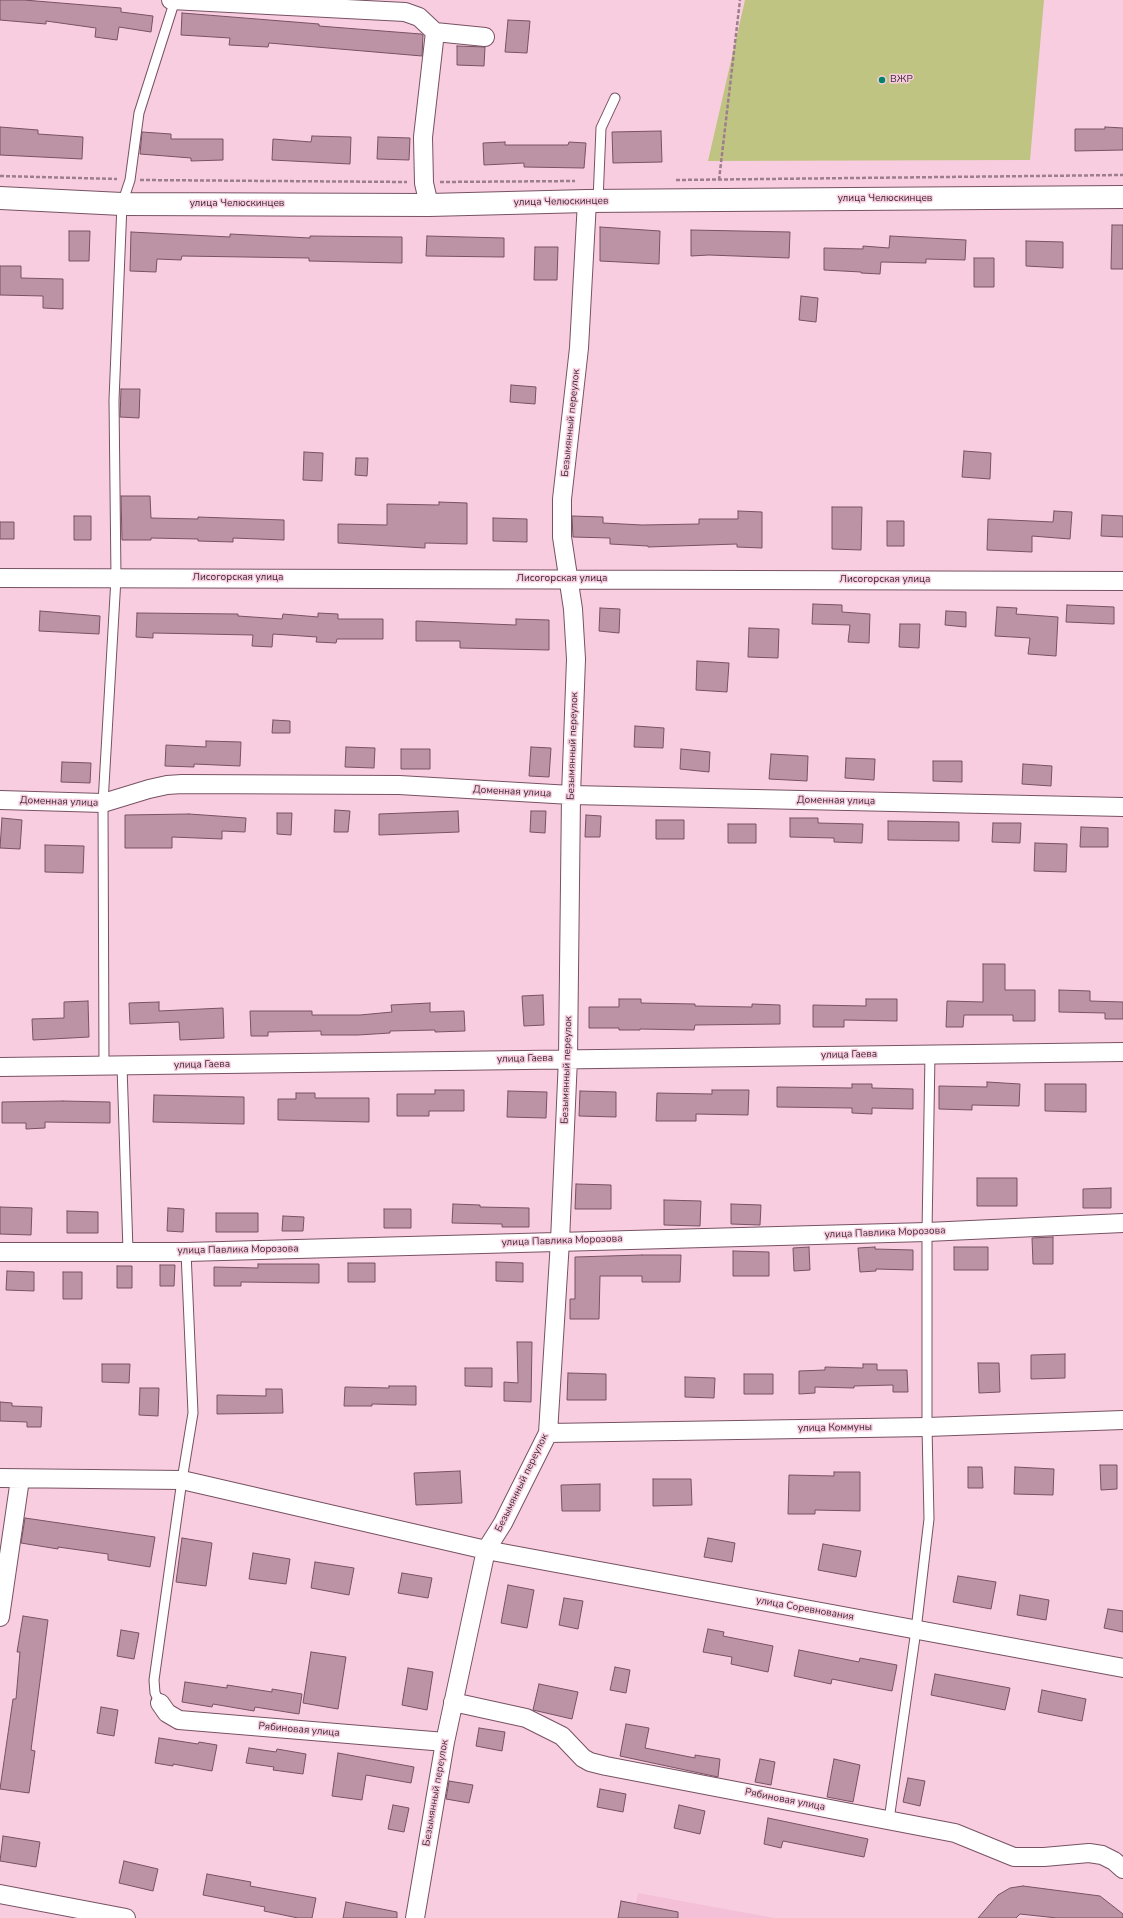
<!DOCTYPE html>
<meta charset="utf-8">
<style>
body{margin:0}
canvas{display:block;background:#f9cde0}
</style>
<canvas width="1123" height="1918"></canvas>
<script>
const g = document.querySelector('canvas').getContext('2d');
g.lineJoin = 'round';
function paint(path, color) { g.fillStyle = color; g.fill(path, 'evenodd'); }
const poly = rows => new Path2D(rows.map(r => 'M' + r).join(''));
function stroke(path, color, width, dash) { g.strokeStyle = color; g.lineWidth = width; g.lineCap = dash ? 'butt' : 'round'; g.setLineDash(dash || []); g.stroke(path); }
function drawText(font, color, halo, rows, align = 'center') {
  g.font = font + ' "Nunito Sans",sans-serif'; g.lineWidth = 3; g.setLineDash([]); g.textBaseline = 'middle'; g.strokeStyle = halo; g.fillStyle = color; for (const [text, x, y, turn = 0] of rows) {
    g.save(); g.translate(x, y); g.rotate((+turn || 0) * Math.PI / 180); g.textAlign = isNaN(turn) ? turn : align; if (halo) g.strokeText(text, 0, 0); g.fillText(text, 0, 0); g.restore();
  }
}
paint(poly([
 [638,1893,774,1918,633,1918]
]), '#f3c0d7');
paint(poly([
 [745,0,1044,0,1030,160,708,161]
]), '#c0c483');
const building = poly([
 [0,0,24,0,121,8,121,12,153,16,151,32,119,27,117,40,95,37,96,28,46,21,46,24,0,20,0,0],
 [182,13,319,24,319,26,421,34,423,35,422,56,269,43,268,47,229,45,230,38,181,35,182,13],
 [508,20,530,21,527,53,505,52,508,20],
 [457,46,485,47,484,66,457,65,457,46],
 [0,127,38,130,38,134,83,137,82,159,0,155,0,127],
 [1105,127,1123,128,1123,150,1075,151,1075,129,1105,129,1105,127],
 [661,131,662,162,613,163,612,132,661,131],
 [142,132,171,134,171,139,223,139,223,160,191,161,191,158,140,154,142,132],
 [312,136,351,137,350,164,272,160,273,139,311,142,312,136],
 [378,137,410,138,409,160,377,159,378,137],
 [505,142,505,145,568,145,569,142,586,143,584,168,524,167,524,163,484,165,483,143,505,142],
 [1112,225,1123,225,1123,269,1111,269,1112,225],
 [600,227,660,231,659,264,600,261,600,227],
 [691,230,790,232,789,258,709,255,691,256,691,230],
 [69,231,90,231,89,261,69,261,69,231],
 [131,232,230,237,230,234,310,238,310,236,402,237,402,263,309,261,309,258,182,256,181,260,157,259,156,272,130,271,131,232],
 [427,236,504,238,504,257,426,256,427,236],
 [890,236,966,240,965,260,926,259,926,263,881,262,880,274,861,273,861,272,824,270,824,248,863,249,863,246,889,248,890,236],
 [1026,241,1063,242,1063,268,1026,266,1026,241],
 [535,247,558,247,557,280,534,280,535,247],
 [974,258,994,258,994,287,974,287,974,258],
 [0,266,21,266,21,278,63,279,63,309,43,308,43,296,0,295,0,266],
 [801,296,818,298,816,322,799,320,801,296],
 [511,385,536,387,535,404,510,402,511,385],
 [121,389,140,389,139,418,120,417,121,389],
 [964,451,991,453,990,479,962,477,964,451],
 [304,452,323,453,322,481,303,480,304,452],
 [356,458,368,458,367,476,355,475,356,458],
 [121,496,150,496,151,518,198,519,198,517,284,520,284,540,233,538,233,542,198,541,198,539,151,538,151,540,122,540,121,496],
 [439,502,467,503,467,544,425,543,425,548,338,543,338,524,387,525,387,504,439,505,439,502],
 [832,507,862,507,861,550,832,549,832,507],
 [738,511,762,512,762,548,737,547,737,544,648,547,648,546,610,544,610,538,573,537,572,516,603,517,603,523,642,525,699,524,699,519,738,519,738,511],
 [1054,511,1072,512,1070,539,1032,536,1032,552,987,550,988,519,1053,522,1054,511],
 [1102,515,1123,516,1123,537,1101,536,1102,515],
 [74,516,91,516,91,540,74,540,74,516],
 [493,518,527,519,527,542,493,541,493,518],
 [887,521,904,521,904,546,887,546,887,521],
 [0,522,14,522,14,539,0,539,0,522],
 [813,604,842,605,842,612,870,614,869,643,848,642,850,625,812,624,813,604],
 [1067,605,1114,607,1114,624,1066,622,1067,605],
 [997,607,1017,608,1016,614,1058,617,1056,656,1028,654,1030,638,995,636,997,607],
 [600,608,620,609,619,633,599,631,600,608],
 [40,611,100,616,99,634,39,631,40,611],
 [946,611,966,612,966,627,945,625,946,611],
 [137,613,238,614,238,616,282,619,283,614,318,617,318,613,338,614,338,619,383,619,383,639,337,639,336,643,316,642,317,637,273,634,272,647,252,646,253,635,153,633,153,638,136,637,137,613],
 [516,619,549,620,549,650,460,648,460,641,416,641,416,621,516,625,516,619],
 [900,624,920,624,919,648,899,647,900,624],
 [749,628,779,629,778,658,748,657,749,628],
 [697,661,729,663,727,692,696,690,697,661],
 [273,720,290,721,290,733,272,733,273,720],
 [635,726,664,728,663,748,634,747,635,726],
 [206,741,241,742,240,766,194,764,194,767,165,766,166,745,206,747,206,741],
 [346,747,375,748,374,768,345,767,346,747],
 [531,747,551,748,549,777,529,776,531,747],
 [401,749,430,749,430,769,401,769,401,749],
 [681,749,710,752,709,772,680,769,681,749],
 [771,754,808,756,807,781,769,779,771,754],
 [846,758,875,759,874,780,845,778,846,758],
 [933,761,962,761,962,782,933,781,933,761],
 [62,762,91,763,90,783,61,782,62,762],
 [1023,764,1052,766,1051,786,1022,784,1023,764],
 [335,810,350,811,348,832,334,832,335,810],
 [458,811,459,832,379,835,379,814,458,811],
 [531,811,546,811,545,833,530,832,531,811],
 [277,813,292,813,291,835,277,834,277,813],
 [189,814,246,818,245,832,222,831,222,839,172,837,172,848,125,848,125,815,189,814],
 [586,815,601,816,600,837,585,837,586,815],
 [2,818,22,820,20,849,0,848,2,818],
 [790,818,818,818,818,823,863,824,862,843,834,842,834,838,790,837,790,818],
 [656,820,684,820,684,839,656,839,656,820],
 [888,821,959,822,959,841,888,840,888,821],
 [993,823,1021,823,1020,843,992,842,993,823],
 [728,824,756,824,756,843,728,843,728,824],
 [1081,827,1108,828,1108,847,1080,847,1081,827],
 [1035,843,1067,844,1066,872,1034,871,1035,843],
 [45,845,84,846,83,873,45,872,45,845],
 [983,964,1005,964,1005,990,1035,990,1035,1021,1013,1021,1013,1015,964,1015,963,1027,946,1027,947,1001,983,1002,983,964],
 [1059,990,1090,991,1090,1001,1123,1002,1123,1019,1105,1019,1105,1013,1059,1012,1059,990],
 [543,995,544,1025,524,1026,522,996,543,995],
 [619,999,641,999,641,1003,695,1004,695,1006,752,1007,752,1004,780,1005,780,1024,695,1025,694,1030,640,1029,640,1030,619,1030,619,1028,589,1028,589,1007,619,1007,619,999],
 [866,999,897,999,897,1021,844,1020,844,1027,813,1027,813,1005,866,1006,866,999],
 [88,1001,89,1037,33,1040,32,1019,64,1018,64,1002,88,1001],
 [159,1002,159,1011,223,1008,224,1038,180,1040,179,1022,130,1024,129,1003,159,1002],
 [430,1003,430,1012,464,1011,465,1031,435,1032,435,1030,390,1031,390,1033,358,1035,321,1035,321,1031,268,1032,268,1036,251,1036,250,1011,312,1011,312,1015,360,1015,392,1012,391,1005,430,1003],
 [987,1082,1020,1084,1019,1106,972,1105,972,1110,939,1109,939,1086,987,1087,987,1082],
 [852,1084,872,1084,872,1088,913,1089,913,1109,872,1108,872,1114,852,1113,852,1108,777,1107,777,1087,852,1088,852,1084],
 [1045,1084,1086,1084,1086,1112,1045,1111,1045,1084],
 [435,1090,464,1090,464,1111,429,1111,429,1116,397,1116,397,1094,435,1094,435,1090],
 [712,1090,749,1090,748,1115,696,1114,696,1121,656,1121,657,1093,712,1094,712,1090],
 [508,1091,547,1092,546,1118,507,1117,508,1091],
 [580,1091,616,1092,616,1117,579,1116,580,1091],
 [296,1093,315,1093,315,1098,369,1098,369,1122,278,1120,278,1099,296,1099,296,1093],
 [154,1095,244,1097,244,1124,153,1122,154,1095],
 [63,1101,110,1102,110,1123,45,1122,45,1128,26,1129,26,1123,2,1123,2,1102,63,1101],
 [977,1178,1017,1178,1017,1206,977,1206,977,1178],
 [576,1184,611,1185,611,1209,575,1209,576,1184],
 [1111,1188,1111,1208,1083,1208,1083,1189,1111,1188],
 [664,1200,701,1201,700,1226,664,1225,664,1200],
 [453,1204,480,1205,480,1207,529,1208,529,1227,502,1227,502,1224,452,1223,453,1204],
 [731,1204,761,1205,760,1225,731,1224,731,1204],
 [0,1207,32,1208,31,1235,0,1234,0,1207],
 [168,1208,184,1209,183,1232,167,1231,168,1208],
 [384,1209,411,1209,411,1228,384,1228,384,1209],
 [67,1211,98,1212,98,1233,67,1233,67,1211],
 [216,1213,258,1213,258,1232,216,1232,216,1213],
 [283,1216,304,1217,303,1231,282,1231,283,1216],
 [1053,1237,1053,1264,1033,1264,1032,1238,1053,1237],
 [809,1247,810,1270,794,1271,793,1248,809,1247],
 [875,1247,875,1249,913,1250,913,1270,876,1269,876,1271,860,1272,858,1248,875,1247],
 [954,1247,988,1247,988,1270,954,1270,954,1247],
 [733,1251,769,1252,769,1276,733,1276,733,1251],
 [642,1255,681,1255,680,1282,642,1282,642,1276,600,1276,599,1319,570,1319,570,1299,575,1299,575,1257,642,1255],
 [496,1262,523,1263,523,1282,496,1281,496,1262],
 [348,1263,375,1263,375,1282,348,1282,348,1263],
 [258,1264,319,1264,319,1283,241,1282,241,1286,214,1286,214,1267,258,1268,258,1264],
 [160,1265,175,1265,174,1286,160,1286,160,1265],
 [117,1266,132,1266,132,1288,117,1288,117,1266],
 [7,1271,34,1272,34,1291,6,1290,7,1271],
 [63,1272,82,1272,82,1299,63,1299,63,1272],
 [517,1342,532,1342,531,1402,504,1401,504,1382,518,1383,517,1342],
 [1065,1354,1065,1378,1031,1379,1031,1355,1065,1354],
 [978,1363,999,1363,1000,1392,979,1393,978,1363],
 [102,1364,130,1364,129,1383,102,1382,102,1364],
 [863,1364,877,1364,877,1370,907,1370,908,1392,893,1392,893,1385,854,1386,854,1388,815,1387,815,1393,799,1394,799,1371,825,1370,825,1367,863,1368,863,1364],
 [465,1368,492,1368,492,1387,465,1386,465,1368],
 [568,1373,606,1374,606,1400,567,1400,568,1373],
 [744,1374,773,1374,773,1394,744,1394,744,1374],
 [685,1377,715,1378,714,1398,685,1397,685,1377],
 [389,1386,416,1386,416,1405,372,1404,372,1406,344,1406,345,1387,389,1388,389,1386],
 [140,1388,159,1388,158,1416,139,1415,140,1388],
 [266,1389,282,1389,283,1413,217,1414,217,1395,266,1396,266,1389],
 [0,1402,12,1403,12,1406,42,1407,41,1427,27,1427,27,1422,0,1421,0,1402],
 [1100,1465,1117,1465,1117,1489,1101,1490,1100,1465],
 [968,1467,982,1467,983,1488,968,1488,968,1467],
 [1015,1467,1054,1469,1053,1495,1014,1494,1015,1467],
 [460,1471,462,1503,416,1505,414,1473,460,1471],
 [834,1472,860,1472,860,1511,815,1510,815,1514,788,1514,789,1475,834,1476,834,1472],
 [653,1479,691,1479,692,1505,653,1506,653,1479],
 [600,1484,600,1511,562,1511,561,1485,600,1484],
 [25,1518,155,1537,150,1567,108,1560,108,1554,58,1547,58,1549,21,1543,25,1518],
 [182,1538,212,1543,206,1586,176,1582,182,1538],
 [708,1538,735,1543,732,1562,704,1557,708,1538],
 [823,1544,861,1551,856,1577,818,1570,823,1544],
 [253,1553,290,1559,286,1584,249,1579,253,1553],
 [315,1562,354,1568,349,1595,311,1588,315,1562],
 [402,1573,432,1578,428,1598,398,1593,402,1573],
 [958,1576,996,1582,991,1609,953,1602,958,1576],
 [508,1585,534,1590,527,1628,501,1623,508,1585],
 [1020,1595,1049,1600,1046,1620,1017,1615,1020,1595],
 [564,1598,583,1601,578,1629,559,1625,564,1598],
 [1108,1609,1123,1611,1123,1632,1104,1628,1108,1609],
 [23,1616,48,1620,31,1750,35,1751,29,1793,0,1789,13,1699,16,1699,20,1652,17,1652,23,1616],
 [708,1629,724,1632,723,1636,773,1646,768,1672,731,1664,732,1657,703,1652,708,1629],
 [121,1630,139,1633,134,1659,117,1656,121,1630],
 [799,1650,859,1662,860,1658,897,1665,892,1691,832,1679,831,1684,794,1676,799,1650],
 [311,1652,346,1657,338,1709,303,1703,311,1652],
 [615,1667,630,1670,626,1693,610,1690,615,1667],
 [408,1668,433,1672,427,1710,402,1705,408,1668],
 [935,1674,1010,1688,1005,1710,931,1695,935,1674],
 [185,1682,227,1688,227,1685,272,1692,272,1689,302,1694,299,1714,255,1707,254,1711,213,1704,212,1707,182,1702,185,1682],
 [539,1684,578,1692,572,1719,533,1710,539,1684],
 [1042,1690,1086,1699,1082,1721,1038,1712,1042,1690],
 [101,1707,118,1710,114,1736,97,1733,101,1707],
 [626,1724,649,1728,645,1748,695,1758,695,1755,720,1759,718,1777,620,1756,626,1724],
 [479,1728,505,1732,502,1751,476,1746,479,1728],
 [159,1738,198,1744,199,1742,217,1745,212,1771,173,1764,173,1766,155,1763,159,1738],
 [249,1748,276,1752,277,1749,306,1754,303,1774,273,1770,274,1767,246,1763,249,1748],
 [338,1753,414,1767,411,1783,366,1775,362,1800,332,1796,338,1753],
 [760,1759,775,1762,771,1785,755,1782,760,1759],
 [834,1759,860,1765,853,1802,827,1797,834,1759],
 [908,1778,925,1781,920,1806,903,1802,908,1778],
 [449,1781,473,1785,469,1803,446,1799,449,1781],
 [600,1789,626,1794,623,1812,597,1807,600,1789],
 [393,1805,409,1808,404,1832,388,1829,393,1805],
 [679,1805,705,1811,700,1834,674,1828,679,1805],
 [768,1818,868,1839,864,1857,783,1841,781,1848,764,1844,768,1818],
 [3,1836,40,1842,36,1867,0,1861,3,1836],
 [124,1861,158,1869,153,1891,119,1883,124,1861],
 [207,1874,251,1882,250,1886,316,1898,312,1918,298,1918,264,1911,265,1907,203,1895,207,1874],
 [1023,1886,1100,1896,1123,1914,1123,1918,1057,1918,1020,1914,1016,1918,978,1918,998,1895,1010,1888,1023,1886],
 [621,1901,678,1912,678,1918,618,1918,621,1901],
 [346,1902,397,1912,397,1918,343,1918,346,1902]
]);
paint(building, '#bc93a5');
stroke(building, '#775263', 1);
const service = poly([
 [598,201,601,128,615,98],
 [122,1066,128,1251],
 [104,1067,103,803,116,578,114,400,122,204,130,180,139,113,175,0],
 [160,1703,155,1693,154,1680,182,1480,193,1413,186,1252],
 [889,1820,916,1630,929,1519,927,1427,927,1232,930,1054]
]);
const minor = poly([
 [171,0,405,12,419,17,435,32,485,37],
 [429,205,424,183,423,137,435,32],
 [0,578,1123,581],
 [0,800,103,803,149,789,167,785,182,784,399,785,571,795,1123,807],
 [0,1067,1123,1052],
 [0,1252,186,1252,927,1232,1123,1223],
 [548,1433,927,1427,1123,1420],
 [0,1478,182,1480,486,1550,1123,1668],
 [0,1617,20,1479],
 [453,1702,526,1718,562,1736,583,1758,590,1762,606,1766,955,1833,1014,1857,1044,1857,1089,1853,1102,1855,1114,1861,1123,1869],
 [160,1703,167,1713,179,1720,445,1742],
 [0,1894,126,1918],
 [415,1918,445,1742,486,1550,503,1523,548,1433,560,1241,568,1058,571,795,576,659,573,609,562,537,562,499,579,348,587,201]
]);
const tertiary = poly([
 [0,198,122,204,429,205,587,201,1123,197]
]);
stroke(service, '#775263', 11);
stroke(minor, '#775263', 20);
stroke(tertiary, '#775263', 24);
stroke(poly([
 [0,176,117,179],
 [140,180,407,182],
 [676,180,1123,175],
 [719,180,740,0],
 [440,182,575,181]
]), '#9d7e8c', 2.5, [4, 2]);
stroke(service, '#fff', 9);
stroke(minor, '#fff', 18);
stroke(tertiary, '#fff', 22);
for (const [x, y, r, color] of [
 [882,80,4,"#008569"]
]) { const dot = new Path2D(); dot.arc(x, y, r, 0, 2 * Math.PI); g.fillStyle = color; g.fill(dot); stroke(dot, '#f9cde0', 1.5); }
drawText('10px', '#3d2c34', '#f9cde0', [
 ["ВЖР",890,80]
], 'left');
drawText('10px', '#3d2c34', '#f9cde0', [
 ["улица Челюскинцев",885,199],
 ["улица Челюскинцев",561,202,-1],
 ["улица Челюскинцев",237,204],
 ["Безымянный переулок",571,423,-84],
 ["Лисогорская улица",238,578],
 ["Лисогорская улица",562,579],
 ["Лисогорская улица",885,580],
 ["Безымянный переулок",573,746,-88],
 ["Доменная улица",512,792,3],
 ["Доменная улица",836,801,1],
 ["Доменная улица",59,802,2],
 ["улица Гаева",849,1055,-1],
 ["улица Гаева",525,1059,-1],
 ["улица Гаева",202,1065,-1],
 ["Безымянный переулок",567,1070,-88],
 ["улица Павлика Морозова",885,1233,-2],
 ["улица Павлика Морозова",562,1241,-2],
 ["улица Павлика Морозова",238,1250,-1],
 ["улица Коммуны",835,1428,-1],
 ["Безымянный переулок",522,1483,-64],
 ["улица Соревнования",805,1609,10],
 ["Рябиновая улица",299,1730,5],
 ["Безымянный переулок",436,1793,-80],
 ["Рябиновая улица",785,1800,11]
]);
</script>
